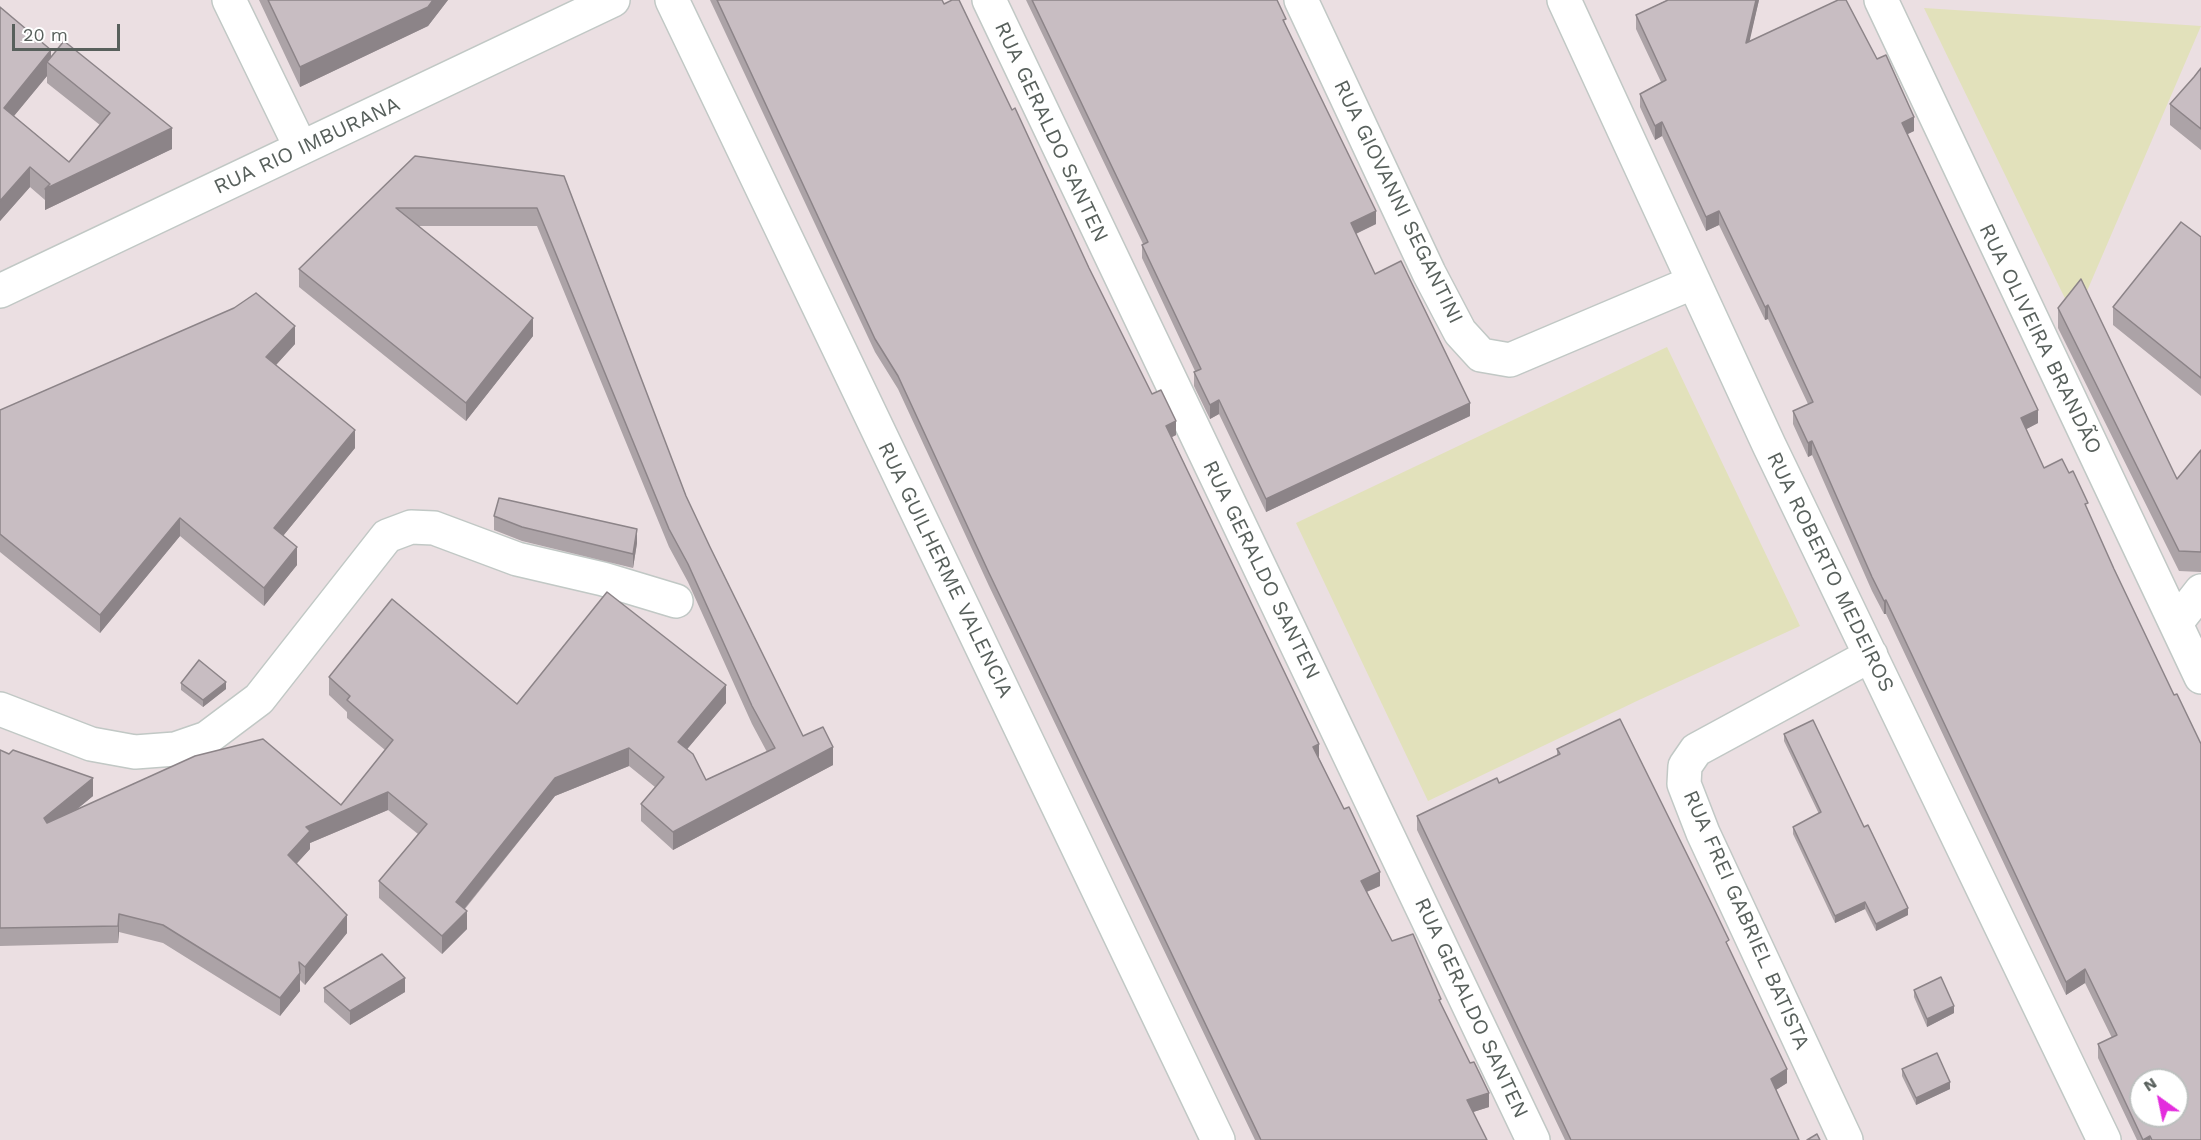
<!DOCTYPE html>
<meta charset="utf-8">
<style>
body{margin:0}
#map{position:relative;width:2201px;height:1140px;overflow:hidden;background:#ebdfe2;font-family:"Work Sans",sans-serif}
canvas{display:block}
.north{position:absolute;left:2129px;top:1068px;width:60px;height:60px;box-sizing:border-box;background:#fff;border:2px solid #bcbfbe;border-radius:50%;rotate:327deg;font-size:16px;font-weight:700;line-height:24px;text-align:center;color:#58605c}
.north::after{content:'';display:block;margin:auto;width:21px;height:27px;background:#e32ddd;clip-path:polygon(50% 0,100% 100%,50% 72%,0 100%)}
.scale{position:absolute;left:12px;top:24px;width:108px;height:27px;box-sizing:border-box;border:3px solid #58605c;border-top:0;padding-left:8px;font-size:18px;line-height:21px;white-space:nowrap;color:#58605c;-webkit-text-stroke:4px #fff;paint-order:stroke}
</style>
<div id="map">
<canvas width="2201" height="1140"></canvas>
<div class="north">N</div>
<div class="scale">20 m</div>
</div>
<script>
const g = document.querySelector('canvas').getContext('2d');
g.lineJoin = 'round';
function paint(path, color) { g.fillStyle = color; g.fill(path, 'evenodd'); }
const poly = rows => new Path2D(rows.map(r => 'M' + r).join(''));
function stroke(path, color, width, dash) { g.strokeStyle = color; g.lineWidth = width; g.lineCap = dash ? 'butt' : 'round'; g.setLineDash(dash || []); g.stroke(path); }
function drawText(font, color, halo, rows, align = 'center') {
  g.font = font + ' "Work Sans",sans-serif'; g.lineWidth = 5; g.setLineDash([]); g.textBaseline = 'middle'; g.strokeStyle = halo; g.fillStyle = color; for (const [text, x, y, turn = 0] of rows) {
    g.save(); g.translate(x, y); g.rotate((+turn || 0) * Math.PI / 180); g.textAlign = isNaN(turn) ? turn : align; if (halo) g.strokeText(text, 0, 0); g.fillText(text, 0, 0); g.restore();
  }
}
paint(poly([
 [1924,8,2201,26,2075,319],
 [1667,347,1800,626,1639,700,1428,801,1296,523]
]), '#e2e1bb');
const minor = poly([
 [229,0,301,148],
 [672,0,1218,1140],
 [989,0,1533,1140],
 [1301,0,1429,273,1460,332,1481,355,1510,360,1694,282],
 [1564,0,1769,445,2104,1140],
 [1881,0,2201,677],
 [0,291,613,0],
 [2176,623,2201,591],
 [0,709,91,744,135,752,175,749,207,738,259,699,387,536,411,527,434,528,517,559,603,579,676,601],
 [1846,1140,1703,833,1684,784,1685,766,1696,750,1871,655]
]);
stroke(minor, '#c1c8c5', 36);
stroke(minor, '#fff', 33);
paint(poly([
 [259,0,448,0,428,26,300,87],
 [710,0,942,0,1089,268,1152,394,1176,435,1172,437,1319,758,1380,886,1367,892,1392,941,1441,1005,1489,1107,1473,1112,1487,1140,1255,1140,989,586,898,389,875,352],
 [1026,0,1277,0,1286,26,1376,224,1356,234,1375,274,1470,416,1266,512,1219,414,1210,419,1194,386,1194,372,1195,371,1142,258,1142,245,1143,244],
 [1666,0,1759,0,1749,41,1914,131,1907,134,2038,423,2026,429,2044,468,2088,512,2201,1140,2137,1140,2098,1058,2098,1044,2112,1038,2085,983,2066,995,1886,614,1884,614,1872,591,1812,455,1808,457,1793,424,1793,411,1808,404,1768,319,1765,320,1719,225,1706,231,1662,136,1655,140,1640,107,1640,94,1661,82,1636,29,1636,15,1667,0],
 [0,7,51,57,172,149,45,210,45,200,30,187,0,221],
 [47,76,47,83,100,125,69,162,14,116],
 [2201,68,2201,150,2170,125,2170,104,2194,77],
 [415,156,564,176,686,496,710,547,803,736,833,765,673,850,641,821,641,804,655,787,629,766,555,796,465,909,467,929,442,954,379,898,379,881,418,834,388,810,310,843,310,849,296,864,347,933,305,985,300,980,300,991,280,1016,163,943,119,932,118,943,0,946,0,750,93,796,76,810,341,805,385,750,347,718,347,712,329,695,329,677,517,704,726,703,687,749,706,780,767,752,752,724,688,582,669,547,537,226,418,226,533,336,466,421,299,287,299,269],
 [2201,237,2201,396,2113,325,2113,307],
 [2058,308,2177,479,2201,450,2201,572,2179,571,2058,328],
 [295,344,276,365,355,448,283,536,297,565,264,606,180,536,100,633,0,552,0,410],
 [494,516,637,543,633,568,522,541,494,530],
 [181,683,226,689,203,707,181,690],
 [1784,734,1864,827,1908,915,1876,931,1865,909,1835,923,1793,834,1793,827,1819,814,1784,741],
 [1557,749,1729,949,1787,1083,1776,1090,1799,1140,1565,1140,1417,830,1417,816,1499,783,1557,755],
 [324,988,405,992,350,1025,324,1002],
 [1914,990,1954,1013,1927,1027,1914,997],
 [1902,1069,1950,1089,1916,1105,1902,1076]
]), '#aca3a7');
paint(poly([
 [433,0,448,0,428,26,300,87,300,67],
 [1756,0,1759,0,1746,57,1746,43],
 [51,50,51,66,47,62,47,76,4,128,4,108],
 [1914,117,1914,131,1902,137,1902,123],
 [1662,122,1662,136,1655,140,1655,126],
 [172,128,172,149,45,210,45,189],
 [30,167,30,187,0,221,0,201],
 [1376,211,1376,224,1351,236,1351,223],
 [1719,211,1719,225,1706,231,1706,217],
 [1768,305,1768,319,1765,320,1765,307],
 [533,318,533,336,466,421,466,403],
 [295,326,295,344,266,376,266,357],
 [1219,400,1219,414,1210,419,1210,405],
 [1470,403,1470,416,1266,512,1266,499],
 [2038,410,2038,423,2021,432,2021,418],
 [1176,421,1176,435,1166,440,1166,426],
 [355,430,355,448,274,547,274,528],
 [1812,441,1812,455,1808,457,1808,443],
 [180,518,180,536,100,633,100,615],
 [637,529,637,543,633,568,633,554],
 [297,547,297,565,264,606,264,588],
 [1886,600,1886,614,1884,614,1884,601],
 [226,682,226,689,203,707,203,700],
 [726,685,726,703,678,760,678,742],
 [1319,744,1319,758,1313,747],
 [833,747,833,765,673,850,673,832],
 [629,748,629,766,555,796,456,919,456,902,555,778],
 [93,778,93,796,44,836,44,818],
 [388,792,388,810,310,843,310,849,288,873,288,855,306,827],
 [1380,872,1380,886,1361,894,1361,881],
 [1865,902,1865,909,1835,923,1835,916],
 [1908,908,1908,915,1876,931,1876,924],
 [467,911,467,929,442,954,442,936],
 [119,914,119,932,118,943,118,926],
 [347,915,347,933,305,985,305,967],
 [2085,969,2085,983,2066,995,2066,982],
 [300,973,300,991,280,1016,280,998],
 [405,978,405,992,350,1025,350,1011],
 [1954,1006,1954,1013,1927,1027,1927,1019],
 [1787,1069,1787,1083,1771,1093,1771,1079],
 [1950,1082,1950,1089,1916,1105,1916,1098],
 [1489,1093,1489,1107,1467,1114,1467,1100],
 [2150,1136,2150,1140,2143,1140]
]), '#8c8488');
const building = poly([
 [268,0,433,0,428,7,300,67,268,0],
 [717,0,942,0,944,4,952,0,959,0,1012,110,1015,108,1089,268,1152,394,1161,390,1176,421,1166,426,1319,744,1313,747,1344,809,1349,807,1380,872,1361,881,1392,941,1413,934,1441,999,1439,1000,1470,1063,1474,1062,1489,1093,1467,1100,1487,1140,1261,1140,989,573,898,376,875,339,717,0],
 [1032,0,1277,0,1286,19,1283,20,1376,211,1351,223,1375,274,1401,261,1470,403,1266,499,1219,400,1210,405,1194,372,1201,369,1142,245,1148,242,1032,0],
 [1668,0,1756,0,1746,43,1838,0,1846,0,1877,59,1886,55,1914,117,1902,123,2038,410,2021,418,2044,468,2062,459,2069,473,2073,471,2088,503,2085,504,2114,569,2174,695,2177,694,2201,744,2201,1140,2152,1140,2150,1136,2143,1140,2098,1044,2117,1035,2085,969,2066,982,1886,600,1884,601,1872,577,1812,441,1808,443,1793,411,1813,402,1768,305,1765,307,1719,211,1706,217,1662,122,1655,126,1640,94,1666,80,1636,15,1668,0],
 [2141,1080,2177,1080,2177,1116,2141,1116,2141,1080],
 [0,7,51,50,4,108,69,162,110,113,47,62,64,41,172,128,45,189,50,184,30,167,0,201,0,7],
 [2201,68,2201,129,2170,104,2194,77,2201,68],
 [415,156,564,176,686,496,710,547,803,736,823,727,833,747,673,832,641,804,664,777,629,748,555,778,456,902,467,911,442,936,379,881,427,824,388,792,306,827,310,831,288,855,347,915,305,967,299,962,300,973,280,998,163,925,119,914,118,926,0,928,0,750,9,754,13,750,93,778,44,818,47,823,195,756,263,739,341,805,393,740,347,700,350,696,329,677,392,599,517,704,607,592,726,685,678,742,693,754,706,780,775,748,752,706,688,564,669,529,537,208,396,208,533,318,466,403,299,269,415,156],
 [2181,222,2201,237,2201,378,2113,307,2181,222],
 [2081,279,2177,479,2201,450,2201,552,2179,551,2058,308,2081,279],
 [256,293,295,326,266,357,355,430,274,528,297,547,264,588,180,518,100,615,0,534,0,410,234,308,256,293],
 [499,498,637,529,633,554,522,527,494,516,499,498],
 [199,660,226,682,203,700,181,683,199,660],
 [1620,719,1715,911,1729,940,1726,942,1787,1069,1771,1079,1799,1140,1571,1140,1417,816,1497,778,1499,783,1560,754,1557,749,1620,719],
 [1813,720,1864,827,1868,825,1908,908,1876,924,1865,902,1835,916,1793,827,1821,812,1784,734,1813,720],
 [382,954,405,978,350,1011,324,988,382,954],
 [1941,977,1954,1006,1927,1019,1914,990,1941,977],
 [1937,1053,1950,1082,1916,1098,1902,1069,1937,1053],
 [1817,1134,1820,1140,1807,1140,1817,1134]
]);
paint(building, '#c8bdc2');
stroke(building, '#8c8488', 1.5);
drawText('21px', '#58605c', '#fff', [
 ["RUA GERALDO SANTEN",1051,132,65],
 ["RUA RIO IMBURANA",307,146,-25],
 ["RUA GIOVANNI SEGANTINI",1398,202,64],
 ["RUA OLIVEIRA BRANDÃO",2040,339,64],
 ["RUA GUILHERME VALENCIA",945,570,64],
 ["RUA GERALDO SANTEN",1261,570,64],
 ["RUA ROBERTO MEDEIROS",1830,572,64],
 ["RUA FREI GABRIEL BATISTA",1746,920,66],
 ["RUA GERALDO SANTEN",1471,1008,65]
]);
</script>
